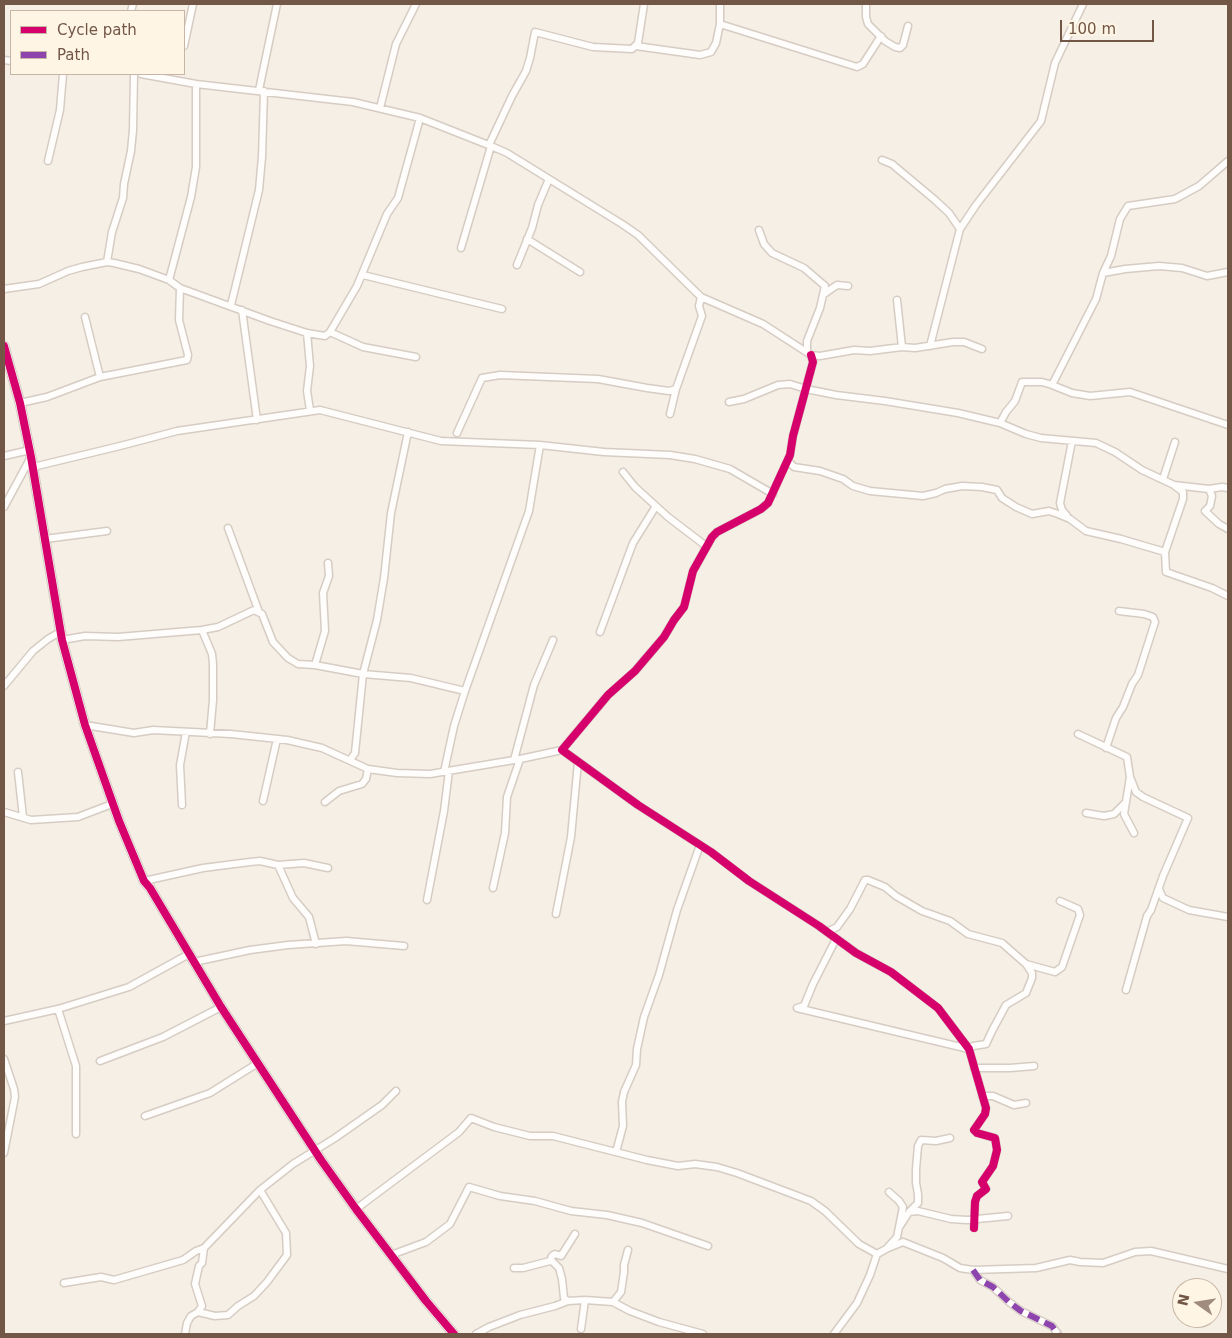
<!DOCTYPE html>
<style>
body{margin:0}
#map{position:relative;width:1232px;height:1338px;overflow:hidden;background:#f5efe5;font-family:"DejaVu Sans",sans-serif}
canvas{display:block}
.frame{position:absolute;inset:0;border:5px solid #725646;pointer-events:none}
.legend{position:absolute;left:10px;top:10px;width:175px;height:65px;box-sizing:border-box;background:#fff5e4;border:1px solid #c7b5a5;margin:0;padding:6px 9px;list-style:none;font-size:15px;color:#725646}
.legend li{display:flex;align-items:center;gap:10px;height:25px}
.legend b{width:25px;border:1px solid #c7b5a5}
.north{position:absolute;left:1172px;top:1278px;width:50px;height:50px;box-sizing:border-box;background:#fff5e4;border:1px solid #c7b5a5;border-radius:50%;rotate:283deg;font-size:14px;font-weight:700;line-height:20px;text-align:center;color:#725646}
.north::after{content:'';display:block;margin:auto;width:18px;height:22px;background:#a08c7e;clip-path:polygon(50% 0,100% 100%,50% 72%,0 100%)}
.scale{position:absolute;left:1060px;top:20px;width:94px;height:22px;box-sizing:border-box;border:2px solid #725646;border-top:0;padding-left:6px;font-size:15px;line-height:18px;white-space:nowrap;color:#725646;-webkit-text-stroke:4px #fff5e4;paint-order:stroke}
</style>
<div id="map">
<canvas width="1232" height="1338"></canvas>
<div class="frame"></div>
<ul class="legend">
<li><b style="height:6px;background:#d6006c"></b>Cycle path</li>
<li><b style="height:6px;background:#8e44ad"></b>Path</li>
</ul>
<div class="north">N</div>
<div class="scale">100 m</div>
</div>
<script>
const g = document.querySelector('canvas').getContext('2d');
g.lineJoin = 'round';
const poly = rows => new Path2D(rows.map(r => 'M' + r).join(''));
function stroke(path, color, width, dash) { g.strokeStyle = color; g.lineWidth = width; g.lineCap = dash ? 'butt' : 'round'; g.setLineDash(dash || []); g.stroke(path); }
const street = poly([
 [866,4,866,17,868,24,885,41,895,47,900,48,903,45,908,26],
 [131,11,133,4],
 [720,24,720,4],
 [184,46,193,4],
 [636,46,700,55,711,52,716,43,720,24,857,67,863,64,881,36],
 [4,60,11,61],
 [141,74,196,84,353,102,420,118,491,146,507,153,622,224,638,235,701,297,763,324,811,355,820,356,854,350,870,351,902,347,915,348,953,342,964,342,982,349],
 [259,90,277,4],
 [380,108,396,44,416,4],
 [489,145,512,96,526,71,530,58,535,32,593,47,632,49,638,43,644,4],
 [882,160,892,164,935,200,949,213,960,229],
 [48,161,60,110,63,74],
 [759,230,764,244,772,253,804,268,825,286,820,308,807,341,807,352],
 [527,239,580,272],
 [461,248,491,146],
 [107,262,112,232,123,198,124,184,131,151,133,130,134,74],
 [517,265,532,228,538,205,549,179],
 [1103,273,1125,269,1159,266,1182,268,1207,276,1228,272],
 [363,275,502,309],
 [169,280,191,197,196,167,196,84],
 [4,289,39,284,68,271,82,267,107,262,114,263,139,269,169,280,180,288,270,321,307,333,325,336,330,332,357,286,387,214,398,198,420,118],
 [824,294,837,285,848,286],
 [897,300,902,347],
 [231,305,259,190,262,157,264,91],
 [242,310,257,420],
 [85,317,100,377],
 [330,332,363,347,416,357],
 [307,333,310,366,307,391,310,410],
 [930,346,960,229,976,205,1041,121,1055,63,1083,4],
 [811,355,813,362,793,436,790,455,768,503,761,509,717,532,712,537,693,571,684,607,674,620,664,637,635,671,608,695,562,750,638,805,711,852,749,881,819,926,856,953,891,972,938,1008,969,1049,984,1101,986,1108,985,1114,974,1130,977,1133,995,1138,997,1150,993,1166,982,1182,986,1189,977,1196,975,1202,974,1228],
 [1052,385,1072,393,1090,396,1130,392,1228,425],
 [729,402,744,399,778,385,790,384,806,389,836,395,885,401,958,413,1000,423,1006,412,1015,401,1022,382,1042,382,1052,385,1096,299,1103,273,1111,256,1120,219,1128,206,1175,199,1199,186,1228,161],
 [20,403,47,397,100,377,187,360,188,355,179,320,180,288],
 [670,414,676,389],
 [1000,423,1026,434,1041,438,1096,443,1115,452,1142,470,1174,485,1209,489,1212,496,1210,506,1205,511,1219,524,1228,529],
 [457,433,482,378,500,375,598,379,647,388,669,391,676,389,702,316,699,306,701,297],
 [4,456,30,450],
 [788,461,794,467,820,471,843,479,853,486,870,491,923,496,936,493,945,489,962,486,982,487,997,490,1002,498,1016,507,1032,514,1049,511,1058,514,1070,519,1086,531,1121,539,1165,552],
 [33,467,120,446,177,431,320,410,441,441,540,445,604,452,670,455,695,459,730,469,773,494],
 [623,472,635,487,668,517,706,546],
 [1163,479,1175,442],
 [1175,486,1183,492,1183,499,1165,552,1166,572,1212,588,1228,596],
 [1209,489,1222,487,1228,488],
 [4,507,31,457],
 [1067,516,1062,510,1060,503,1072,441],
 [228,528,259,612],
 [45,539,107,531],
 [202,630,212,654,213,664,213,700,210,734],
 [600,632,633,543,656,506],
 [62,640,85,636,118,637,202,630,218,627,254,610,262,614,273,642,288,658,298,664,315,665,363,674,411,678,465,691],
 [315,665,325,631,323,593,329,576,328,563],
 [4,686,33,651,48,639,60,632],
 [85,725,134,733,153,730,231,734,287,740,322,748,368,769,397,773,430,774,520,759,562,750],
 [1078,734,1127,757,1130,777,1136,792,1143,797,1188,818,1163,876,1151,910,1147,916,1126,990],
 [1106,748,1116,718,1123,707,1132,684,1138,675,1155,622,1153,617,1144,614,1119,611],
 [350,760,355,753,363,674,377,620,384,578,391,513,408,432],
 [514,760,534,685,553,640],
 [18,772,23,817],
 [444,772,454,726,465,691,529,511,540,445],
 [1130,777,1124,814,1134,833],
 [263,801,277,739],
 [325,802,339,791,362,784,366,779,368,769],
 [182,805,180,765,186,732],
 [4,812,31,820,78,817,112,804],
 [1086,813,1104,816,1114,814,1126,802],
 [278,865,293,898,309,917,316,944],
 [144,881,203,868,250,862,260,861,278,865,304,863,328,868],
 [493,888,505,833,507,797,520,759],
 [1159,889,1163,898,1189,910,1228,917],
 [427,900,444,811,449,771],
 [556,914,571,837,578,762],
 [827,932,837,927,850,909,865,880,868,880,885,887,896,896,922,911,950,921,968,934,1002,943,1026,964,1055,972,1062,967,1080,915,1078,909,1060,901],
 [836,939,813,984,804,1006,797,1008,969,1049,973,1046,986,1044,992,1031,1006,1005,1026,993,1032,978,1032,973,1026,964],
 [194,962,250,950,288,945,346,941,404,946],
 [58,1009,76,1066,76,1134],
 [4,1021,58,1009,129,987,189,954],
 [4,1059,14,1089,15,1097,4,1153],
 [100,1061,163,1037,221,1007],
 [974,1068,1010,1068,1034,1066],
 [982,1096,993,1096,1014,1105,1026,1103],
 [145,1116,210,1093,258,1063],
 [616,1152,623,1126,622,1102,624,1092,636,1065,637,1049,644,1017,659,975,677,910,700,845],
 [356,1209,459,1132,471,1118,494,1127,530,1136,553,1136,647,1160,678,1166,695,1164,717,1167,737,1173,811,1201,825,1211,859,1244,877,1254,888,1248,903,1242,943,1258,960,1268,973,1270,1036,1268,1070,1260,1080,1262,1103,1263,1135,1252,1151,1251,1228,1269],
 [909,1212,918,1203,918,1194,916,1183,916,1169,918,1146,921,1140,936,1141,950,1138],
 [900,1226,909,1212,918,1211,951,1219,967,1220,1008,1216],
 [888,1247,897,1237,903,1207,899,1201,889,1192],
 [391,1255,426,1242,450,1224,469,1187,500,1196,535,1201,571,1211,607,1215,642,1223,708,1246],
 [550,1261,552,1256,555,1254,561,1256,575,1234],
 [514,1268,523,1268,550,1261,553,1262,559,1268,562,1279,564,1298,568,1301],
 [973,1270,980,1280,993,1287,1009,1302,1021,1311,1052,1326,1058,1334],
 [64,1283,101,1277,114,1280,183,1260,196,1251,204,1248],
 [613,1302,621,1292,624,1272,624,1265,628,1250],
 [198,1312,215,1316,228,1315,238,1306,254,1296,267,1282,287,1255,286,1233,260,1190],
 [581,1329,585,1300],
 [185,1334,187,1323,191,1316,198,1312,202,1306,195,1284,199,1266,202,1263,204,1248,260,1190,293,1164,335,1138,382,1105,396,1091],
 [476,1334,489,1327,520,1315,555,1306,568,1301,585,1300,613,1302,630,1311,659,1322,703,1334],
 [834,1334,857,1303,870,1275,877,1254]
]);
const secondary = poly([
 [4,346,20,403,31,457,62,640,85,725,119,821,144,881,150,888,221,1007,321,1160,356,1209,426,1301,454,1334]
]);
stroke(street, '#d6ccc3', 9);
stroke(secondary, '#d5cbc2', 11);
stroke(street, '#fefdfb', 6);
stroke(secondary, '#fefdfb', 9);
stroke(poly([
 [973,1270,980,1280,993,1287,1009,1302,1021,1311,1052,1326,1058,1334]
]), '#8e44ad', 6, [12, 6]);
stroke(poly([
 [4,346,20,403,31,457,62,640,85,725,119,821,144,881,150,888,221,1007,321,1160,356,1209,426,1301,454,1334],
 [811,355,813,362,793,436,790,455,768,503,761,509,717,532,712,537,693,571,684,607,674,620,664,637,635,671,608,695,562,750,638,805,711,852,749,881,819,926,856,953,891,972,938,1008,969,1049,984,1101,986,1108,985,1114,974,1130,977,1133,995,1138,997,1150,993,1166,982,1182,986,1189,977,1196,975,1202,974,1228]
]), '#d6006c', 8);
</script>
